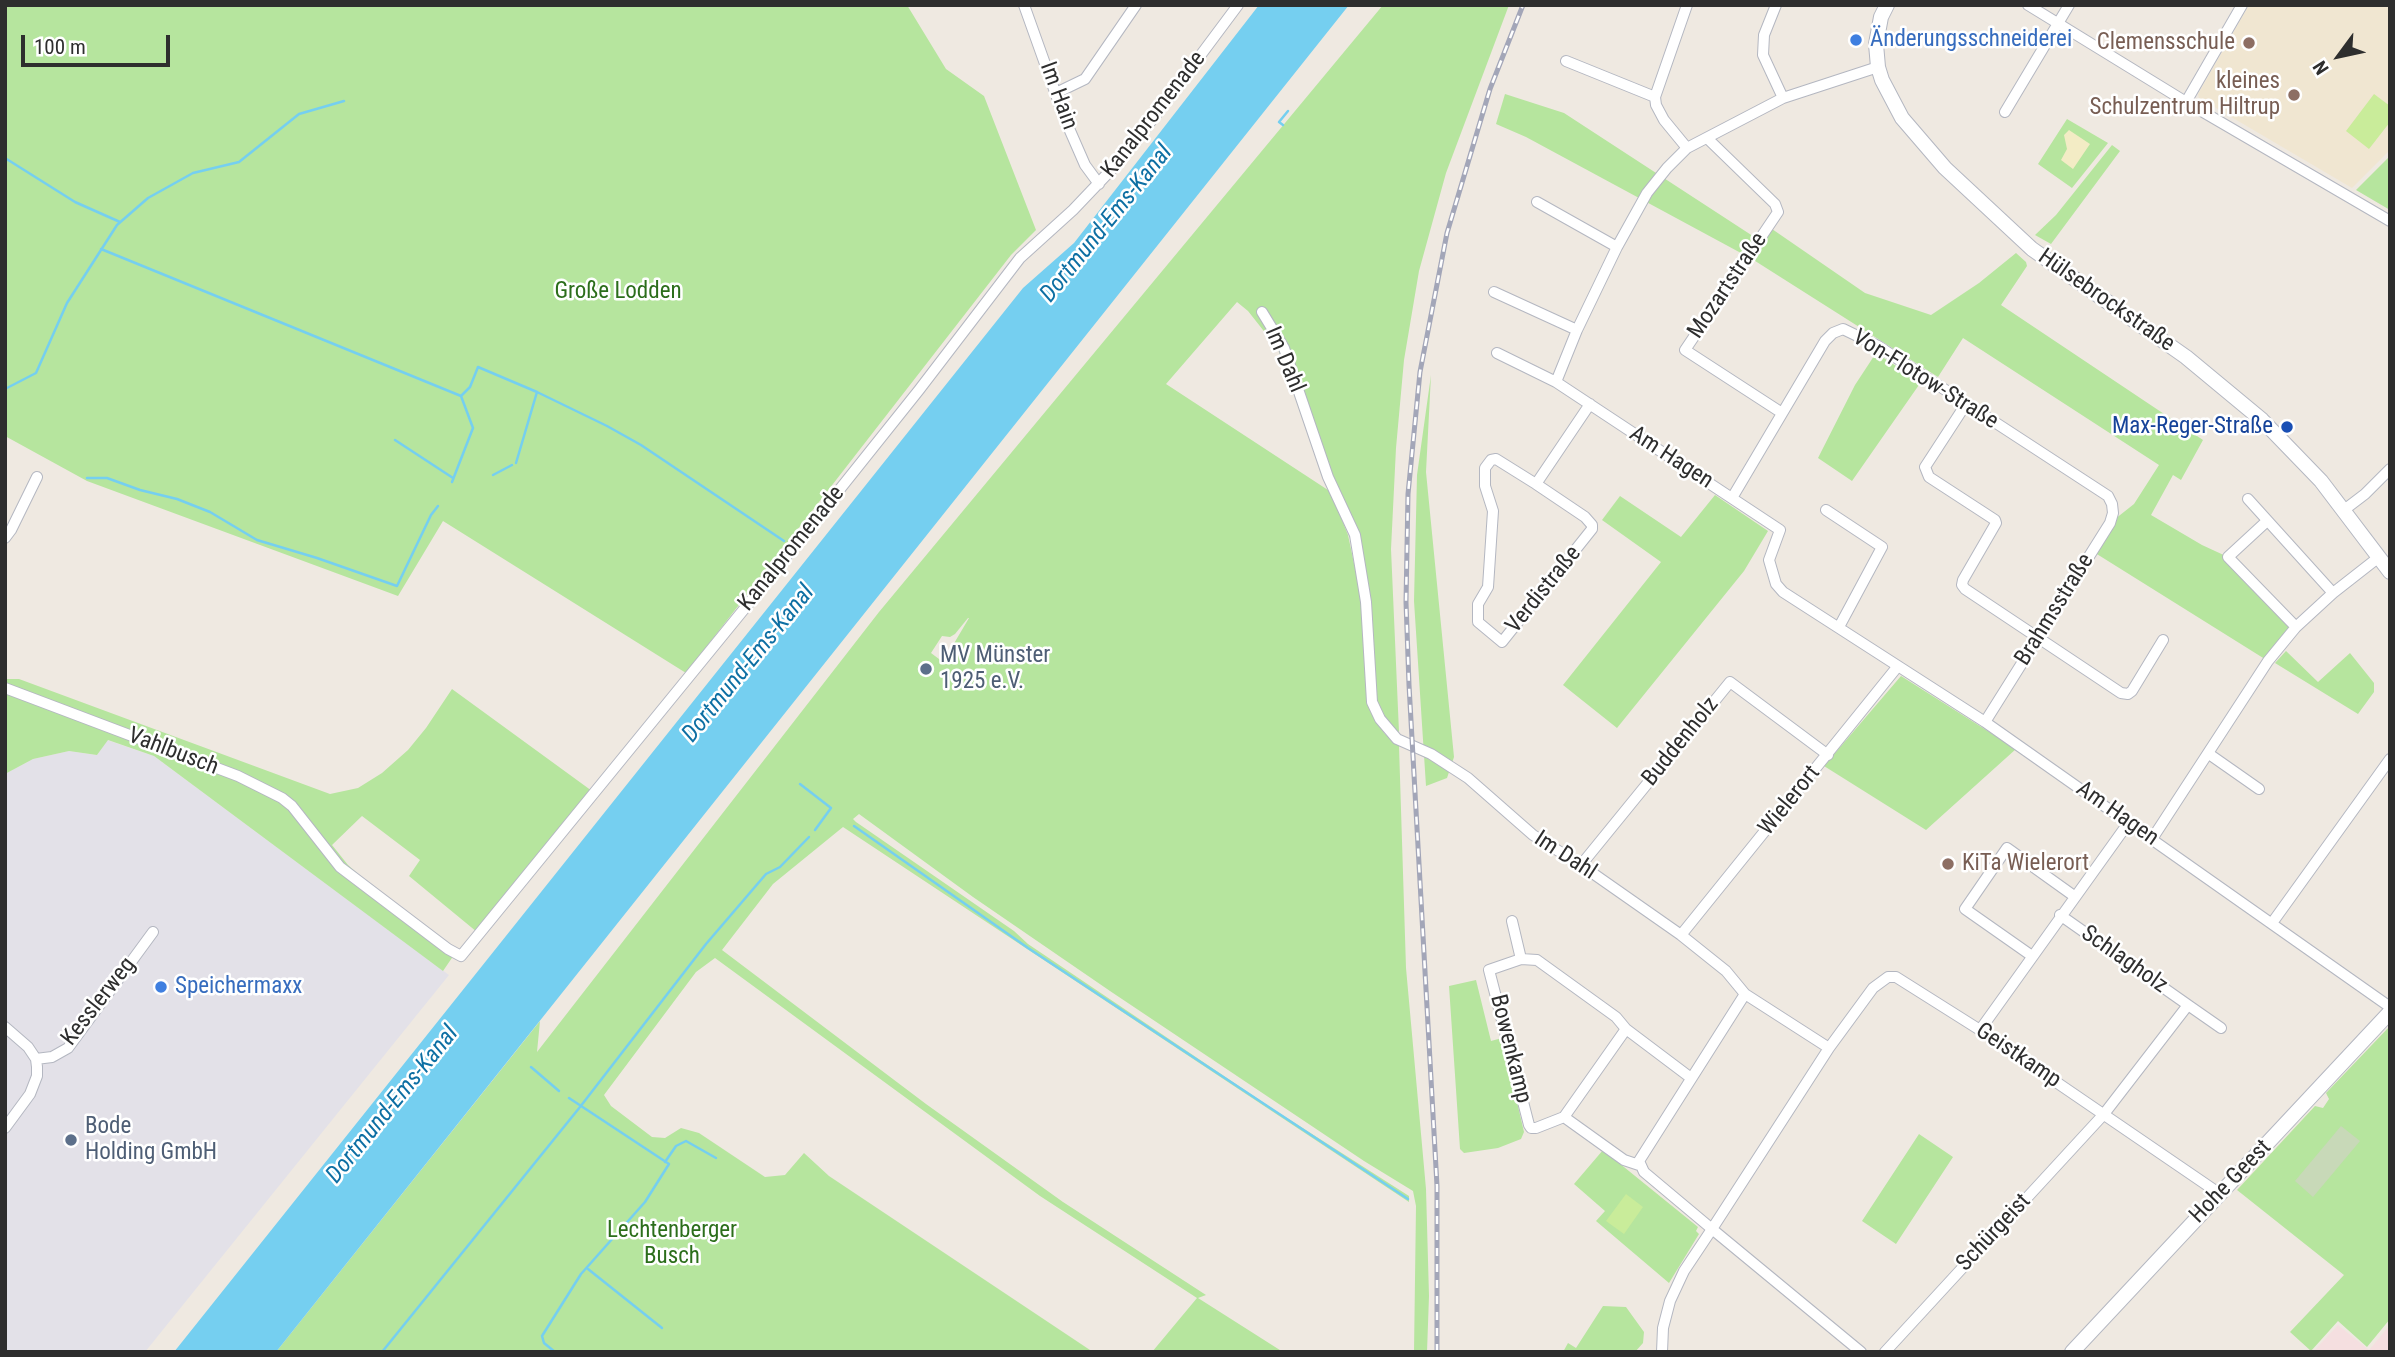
<!DOCTYPE html>
<meta charset="utf-8">
<style>
body{margin:0}
#map{position:relative;width:2395px;height:1357px;overflow:hidden;background:#efe9e1;font-family:"Roboto Condensed",sans-serif}
canvas{display:block}
.frame{position:absolute;inset:0;border:7px solid #2e2e2e;pointer-events:none}
.north{position:absolute;left:2304px;top:21px;width:70px;height:70px;-webkit-text-stroke:5px #fff;paint-order:stroke;rotate:237deg;font-size:19px;font-weight:700;line-height:28px;text-align:center;color:#2e2e2e}
.north::after{content:'';display:block;margin:auto;width:24px;height:32px;background:#2e2e2e;clip-path:polygon(50% 0,100% 100%,50% 72%,0 100%)}
.scale{position:absolute;left:21px;top:35px;width:149px;height:32px;box-sizing:border-box;border:4px solid #2e2e2e;border-top:0;padding-left:9px;font-size:21px;line-height:24px;white-space:nowrap;color:#2e2e2e;-webkit-text-stroke:5px #fff;paint-order:stroke}
</style>
<div id="map">
<canvas width="2395" height="1357"></canvas>
<div class="frame"></div>
<div class="north">N</div>
<div class="scale">100 m</div>
</div>
<script>
const g = document.querySelector('canvas').getContext('2d');
g.lineJoin = 'round';
function paint(path, color) { g.fillStyle = color; g.fill(path, 'evenodd'); }
const poly = rows => new Path2D(rows.map(r => 'M' + r).join(''));
function stroke(path, color, width, dash) { g.strokeStyle = color; g.lineWidth = width; g.lineCap = dash ? 'butt' : 'round'; g.setLineDash(dash || []); g.stroke(path); }
function drawText(font, color, halo, rows, align = 'center') {
  g.font = font + ' "Roboto Condensed",sans-serif'; g.lineWidth = 5; g.setLineDash([]); g.textBaseline = 'middle'; g.strokeStyle = halo; g.fillStyle = color; for (const [text, x, y, turn = 0] of rows) {
    g.save(); g.translate(x, y); g.rotate((+turn || 0) * Math.PI / 180); g.textAlign = isNaN(turn) ? turn : align; if (halo) g.strokeText(text, 0, 0); g.fillText(text, 0, 0); g.restore();
  }
}
paint(poly([
 [107,740,154,756,449,975,145,1352,5,1352,5,774,33,759,69,751,97,755]
]), '#e3e1e8');
paint(poly([
 [2249,5,2390,5,2390,150,2352,188,2199,98,2198,94]
]), '#f0e6d1');
paint(poly([
 [2338,1325,2369,1350,2390,1325,2390,1352,2313,1352]
]), '#f5dfe0');
paint(poly([
 [5,5,907,5,946,69,984,96,1036,230,1011,255,686,673,443,521,398,596,87,481,5,436],
 [1383,5,1509,5,1446,173,1419,271,1404,360,1396,448,1391,549,1399,732,1391,728,1375,699,1362,552,1322,474,1278,349,1248,311,1237,302,1166,384,1331,492,1348,535,1362,601,1367,700,1374,719,1385,734,1399,746,1406,968,1426,1189,1429,1296,1427,1352,1414,1352,1416,1206,1413,1191,1364,1161,1110,991,973,897,859,814,853,819,856,822,1014,931,1028,944,1273,1109,1409,1196,1409,1202,843,827,773,884,722,950,926,1104,1063,1202,1206,1295,1198,1298,1283,1352,1152,1352,1197,1298,1040,1196,715,958,696,972,604,1095,611,1106,652,1137,665,1138,681,1128,699,1133,765,1177,785,1175,804,1153,829,1176,1093,1352,276,1352,540,1021,537,1052,879,612],
 [968,618,969,618,943,662,931,653,942,636,950,637,955,634],
 [1505,94,1564,113,1762,242,1772,229,1865,293,1931,315,1979,283,2016,253,2026,262,2027,266,2001,305,2203,440,2181,480,2173,475,2151,515,2202,545,2228,557,2296,627,2268,661,2092,551,2110,523,2134,504,2159,465,1963,338,1938,377,1752,259,1526,137,1496,124],
 [2067,119,2108,143,2072,188,2038,164],
 [2112,145,2120,151,2051,244,2035,235,2056,215],
 [2390,156,2390,210,2356,190],
 [1876,353,1921,382,1852,481,1818,458,1855,385],
 [1431,375,1426,472,1454,757,1447,778,1426,786,1414,601,1417,475],
 [1715,495,1768,531,1744,571,1617,728,1563,685,1661,562,1602,520,1620,496,1681,537],
 [2286,651,2318,682,2350,653,2374,683,2374,692,2358,714,2275,663],
 [1901,676,2016,749,1926,830,1824,766],
 [5,679,19,679,330,794,358,788,382,773,408,750,426,728,452,689,592,791,477,932,409,876,420,860,362,816,332,845,348,865,386,899,450,948,458,949,443,971,154,756,108,740,97,755,69,751,33,759,5,774],
 [1476,980,1491,1041,1502,1038,1524,1132,1521,1139,1498,1148,1464,1153,1460,1149,1449,986],
 [2390,1026,2390,1319,2367,1347,2338,1321,2311,1351,2290,1332,2344,1275,2237,1190,2315,1106,2323,1108,2329,1099,2326,1093],
 [1919,1134,1953,1157,1896,1244,1862,1221],
 [1603,1150,1698,1227,1696,1231,1699,1234,1669,1283,1596,1221,1605,1211,1574,1184],
 [1603,1306,1626,1307,1644,1332,1643,1343,1635,1352,1563,1352,1568,1343,1576,1348]
]), '#b6e59e');
paint(poly([
 [2069,130,2090,144,2073,169,2061,160,2067,149,2064,135]
]), '#f3ecc5');
paint(poly([
 [2341,1126,2360,1141,2313,1197,2295,1181]
]), '#c8d9b8');
paint(poly([
 [2374,94,2390,106,2390,122,2369,149,2346,131],
 [1626,1194,1643,1207,1624,1234,1606,1221]
]), '#c9ec9a');
paint(poly([
 [1259,5,1349,5,276,1352,174,1352,1023,288,1074,243]
]), '#75cff0');
stroke(poly([
 [1283,125,1279,122,1288,111],
 [5,158,75,202,120,222],
 [101,249,461,396],
 [5,389,36,373,67,303,117,225,148,198,193,173,239,162,299,114,344,101],
 [537,392,607,426,641,445,784,541],
 [395,440,453,478],
 [493,475,512,465],
 [87,478,107,478,140,490,177,499,210,512,257,540,317,558,397,586,431,515,438,506],
 [452,482,473,428,461,396,470,387,478,367,537,392,516,463],
 [800,784,831,808,815,830],
 [854,826,1028,948,1408,1199],
 [531,1067,559,1091],
 [665,1162,676,1146,686,1141,716,1158],
 [588,1269,662,1328],
 [382,1352,580,1107,706,944,766,874,780,867,809,837],
 [555,1352,544,1343,542,1336,581,1274,645,1202,669,1164,569,1098]
]), '#75cff0', 2.5);
const street = poly([
 [1024,5,1064,117,1085,165,1099,184],
 [1687,5,1655,97,1656,105,1664,120,1687,148],
 [1776,5,1764,35,1763,55,1783,98],
 [2028,5,2186,102,2390,221],
 [1566,61,1655,97],
 [1056,93,1085,79,1136,5],
 [2186,102,2242,5],
 [2005,112,2069,5],
 [1707,138,1775,204,1778,212,1685,350,1782,413],
 [1537,202,1617,247],
 [1494,292,1577,330],
 [1262,312,1284,348,1328,477,1355,535,1366,602,1372,702,1380,719,1397,739,1431,754,1468,778,1533,835,1581,865,1681,935,1726,971,1745,994,1639,1161,1644,1172,1712,1229,1684,1271,1670,1301,1663,1328,1662,1352],
 [1497,353,1556,382,1780,530,1769,560,1776,584,1783,592,1985,722,2390,1007],
 [1556,382,1577,330,1617,247,1647,193,1667,168,1687,148,1783,98,1878,67],
 [1966,404,1925,467,1929,477,1995,520,1996,523,1963,580,1962,585,1965,589,2121,693,2128,694,2132,691,2163,640],
 [1536,484,1585,517,1592,525,1592,529,1502,642,1478,622,1478,604,1488,587,1493,511,1485,486,1485,468,1491,460,1496,459,1536,484,1590,404],
 [1732,498,1825,341,1833,333,1843,329,1878,346,2108,496,2112,504,2113,513,2110,523,1985,722],
 [2248,499,2333,593],
 [1826,510,1882,547,1839,627],
 [2344,510,2365,494,2390,469],
 [2267,521,2228,557,2296,627],
 [5,538,11,530,37,477],
 [5,688,238,776,282,798,292,806,340,867,448,949,461,956,745,608,919,390,1020,258,1073,210,1112,169,1156,115,1238,5],
 [2209,754,2259,789],
 [2152,839,2268,661,2296,627,2333,593,2379,557],
 [1581,865,1730,682,1828,755],
 [1512,921,1521,959],
 [2272,923,2390,759],
 [1681,935,1898,666],
 [2032,956,1965,909,2007,848,2074,896],
 [1745,994,1829,1048],
 [2188,1005,2221,1028],
 [5,1027,28,1047,36,1059,37,1067,37,1076,30,1094,5,1128],
 [1980,1030,2129,822],
 [36,1059,52,1057,68,1048,153,932],
 [1564,1117,1536,1128,1531,1128,1529,1125,1489,970,1521,959,1537,960,1616,1017,1626,1029],
 [1639,1165,1624,1160,1564,1117,1626,1029,1691,1078],
 [1861,1352,1712,1229,1829,1048,1873,988,1888,977,1896,977,1980,1030,2220,1194],
 [1885,1352,2104,1114,2188,1005,2060,915]
]);
const secondary = poly([
 [1887,5,1881,17,1876,44,1878,67,1882,80,1902,118,1945,168,2032,249,2186,357,2262,420,2321,481,2390,572],
 [2072,1352,2390,1012]
]);
stroke(street, '#b4b7c1', 12);
stroke(secondary, '#b4b7c1', 16);
stroke(street, '#fff', 10);
stroke(secondary, '#fff', 14);
const rail = poly([
 [1437,1352,1437,1186,1409,685,1406,602,1408,494,1420,372,1447,233,1490,89,1523,5]
]);
stroke(rail, '#a3a6b8', 5);
stroke(rail, '#fff', 2.5, [8]);
for (const [x, y, r, color] of [
 [1856,40,7,"#3f7fe0"],
 [2249,43,7,"#8d6e63"],
 [2294,95,7,"#8d6e63"],
 [2287,427,7,"#1a4fb4"],
 [926,669,7,"#5c6f8a"],
 [1948,864,7,"#8d6e63"],
 [161,987,7,"#3f7fe0"],
 [71,1140,7,"#5c6f8a"]
]) { const dot = new Path2D(); dot.arc(x, y, r, 0, 2 * Math.PI); g.fillStyle = color; g.fill(dot); stroke(dot, '#fff', 2.5); }
drawText('23px', '#366cbe', '#fff', [
 ["Änderungsschneiderei",1870,40],
 ["Speichermaxx",175,987]
], 'left');
drawText('23px', '#785e54', '#fff', [
 ["Clemensschule",2235,43],
 ["kleines",2280,82],
 ["Schulzentrum Hiltrup",2280,108],
 ["KiTa Wielerort",1962,864,"left"]
], 'right');
drawText('23px', '#2e2e2e', '#fff', [
 ["Im Hain",1058,96,70],
 ["Kanalpromenade",1154,115,-52],
 ["Mozartstraße",1728,286,-56],
 ["Hülsebrockstraße",2106,301,35],
 ["Im Dahl",1284,360,67],
 ["Von-Flotow-Straße",1925,380,32],
 ["Am Hagen",1671,458,33],
 ["Kanalpromenade",792,549,-51],
 ["Verdistraße",1544,590,-51],
 ["Brahmsstraße",2055,610,-58],
 ["Buddenholz",1681,742,-51],
 ["Vahlbusch",173,752,21],
 ["Wielerort",1790,801,-51],
 ["Am Hagen",2117,814,35],
 ["Im Dahl",1565,856,33],
 ["Schlagholz",2124,960,35],
 ["Kesslerweg",99,1002,-52],
 ["Bowenkamp",1510,1049,76],
 ["Geistkamp",2018,1056,34],
 ["Hohe Geest",2231,1182,-46],
 ["Schürgeist",1994,1233,-47]
]);
drawText('23px', '#2c6e1b', '#fff', [
 ["Große Lodden",618,292],
 ["Lechtenberger",672,1231],
 ["Busch",672,1257]
]);
drawText('23px', '#164399', '#fff', [
 ["Max-Reger-Straße",2273,427]
], 'right');
drawText('23px', '#4e5e75', '#fff', [
 ["MV Münster",940,656],
 ["1925 e.V.",940,682],
 ["Bode",85,1127],
 ["Holding GmbH",85,1153]
], 'left');
drawText('italic 24px', '#0d6fa3', '#fff', [
 ["Dortmund-Ems-Kanal",1107,224,-51],
 ["Dortmund-Ems-Kanal",749,664,-51],
 ["Dortmund-Ems-Kanal",393,1105,-51]
]);
</script>
